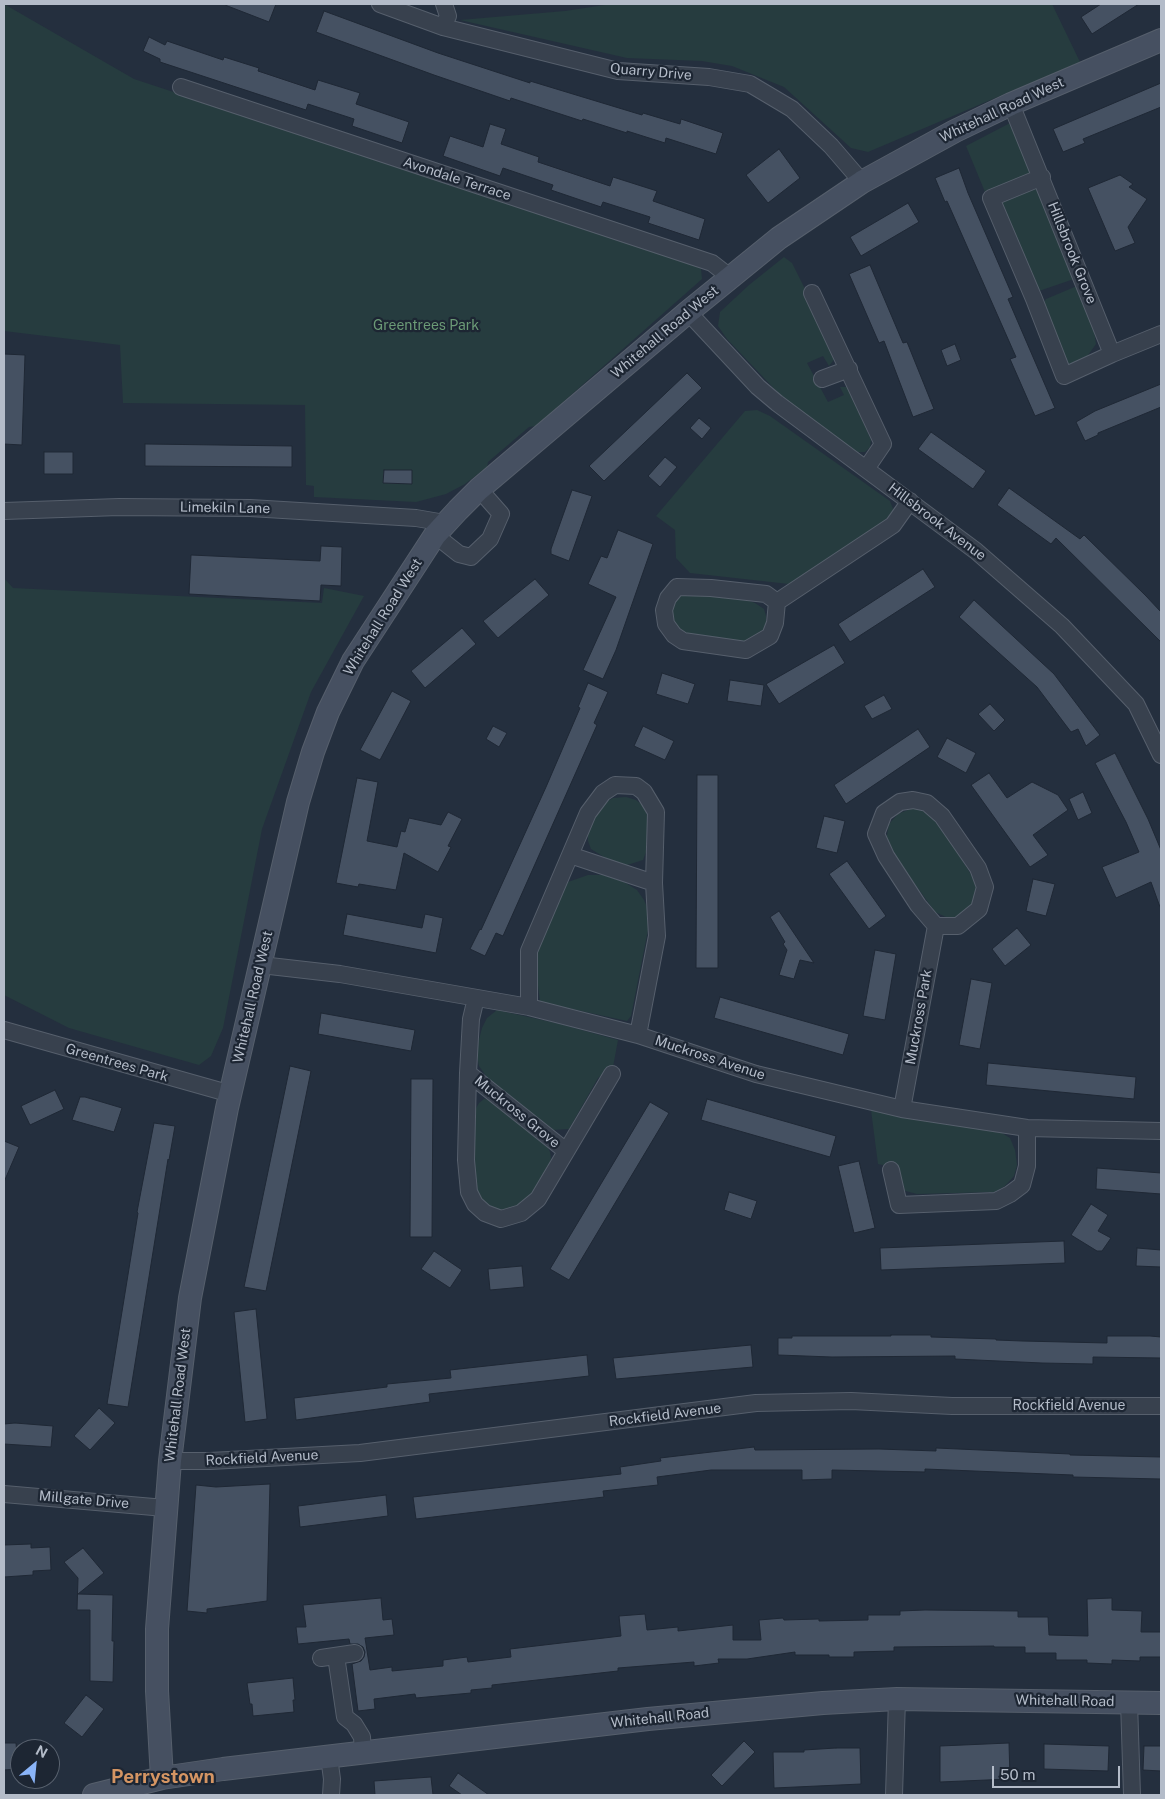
<!DOCTYPE html>
<style>
body{margin:0}
#map{position:relative;width:1165px;height:1799px;overflow:hidden;background:#242f3e;font-family:"Public Sans",sans-serif}
canvas{display:block}
.frame{position:absolute;inset:0;border:5px solid #b4bcc9;pointer-events:none}
.north{position:absolute;left:10px;top:1739px;width:50px;height:50px;box-sizing:border-box;background:#1d2633;border:1px solid #59626f;border-radius:50%;rotate:28deg;font-size:14px;font-weight:700;line-height:20px;text-align:center;color:#b4bcc9}
.north::after{content:'';display:block;margin:auto;width:18px;height:22px;background:#8ab4f8;clip-path:polygon(50% 0,100% 100%,50% 72%,0 100%)}
.scale{position:absolute;left:992px;top:1766px;width:128px;height:22px;box-sizing:border-box;border:2px solid #b4bcc9;border-top:0;padding-left:6px;font-size:15px;line-height:18px;white-space:nowrap;color:#b4bcc9;-webkit-text-stroke:4px #1d2633;paint-order:stroke}
</style>
<div id="map">
<canvas width="1165" height="1799"></canvas>
<div class="frame"></div>
<div class="north">N</div>
<div class="scale">50 m</div>
</div>
<script>
const g = document.querySelector('canvas').getContext('2d');
g.lineJoin = 'round';
function paint(path, color) { g.fillStyle = color; g.fill(path, 'evenodd'); }
const poly = rows => new Path2D(rows.map(r => 'M' + r).join(''));
function stroke(path, color, width, dash) { g.strokeStyle = color; g.lineWidth = width; g.lineCap = dash ? 'butt' : 'round'; g.setLineDash(dash || []); g.stroke(path); }
function drawText(font, color, halo, rows, align = 'center') {
  g.font = font + ' "Public Sans",sans-serif'; g.lineWidth = 4.5; g.setLineDash([]); g.textBaseline = 'middle'; g.strokeStyle = halo; g.fillStyle = color; for (const [text, x, y, turn = 0] of rows) {
    g.save(); g.translate(x, y); g.rotate((+turn || 0) * Math.PI / 180); g.textAlign = isNaN(turn) ? turn : align; if (halo) g.strokeText(text, 0, 0); g.fillText(text, 0, 0); g.restore();
  }
}
paint(poly([
 [4,4,134,79,689,262,701,269,702,279,536,426,529,427,488,462,487,467,465,484,446,494,416,502,314,497,314,486,306,485,305,405,123,403,120,345,4,331],
 [611,4,1052,4,1080,62,868,152,851,148,784,87,732,66,702,61,627,58,460,20,565,11],
 [1012,122,1032,173,985,192,966,146],
 [1038,188,1074,279,1039,291,1000,204,1003,201],
 [784,257,792,263,828,335,836,357,829,366,823,356,807,363,828,402,844,395,840,387,848,387,871,440,870,447,865,452,856,452,783,398,727,339,718,326,720,312,749,285],
 [1077,286,1094,330,1096,344,1086,358,1070,364,1065,362,1044,302,1046,299],
 [757,410,770,416,890,501,895,514,886,522,789,584,690,573,676,558,675,530,656,516,745,411],
 [4,578,13,588,322,603,324,588,364,596,311,692,262,829,223,1028,211,1056,199,1065,69,1028,4,995],
 [681,594,741,598,755,603,764,609,766,616,766,626,762,634,756,639,740,643,687,634,679,630,670,616,672,603],
 [626,797,636,800,644,806,650,823,648,847,643,860,624,866,612,862,591,849,588,841,588,832,590,822,604,803,613,798],
 [915,807,928,812,954,847,975,881,978,892,975,901,967,912,957,917,946,917,935,912,887,845,887,835,889,824,898,814],
 [588,875,603,875,624,882,637,890,644,900,649,912,649,925,631,1016,627,1021,540,1002,537,978,536,948,562,890,568,882],
 [497,1010,560,1024,618,1040,613,1067,598,1078,569,1129,552,1130,497,1086,486,1076,479,1066,476,1051,482,1028,487,1018],
 [484,1099,490,1100,546,1144,550,1152,551,1158,549,1168,537,1187,524,1203,503,1212,491,1209,482,1201,474,1182,475,1110,479,1103],
 [871,1110,1002,1133,1010,1138,1015,1150,1017,1165,1014,1176,1005,1186,995,1192,917,1194,898,1189,893,1167,878,1164]
]), '#263c3f');
const building = poly([
 [225,4,276,4,269,22,225,5,225,4],
 [1101,4,1139,4,1092,34,1081,17,1101,4],
 [324,11,438,53,530,83,530,81,642,115,643,113,680,124,681,119,723,133,716,154,666,138,665,143,627,131,627,133,583,119,582,121,511,98,510,101,434,75,316,32,324,11],
 [149,37,165,45,167,41,223,60,224,57,259,68,258,71,315,90,318,80,360,93,356,104,409,122,402,143,352,126,354,119,308,104,306,110,160,62,160,59,143,51,149,37],
 [1161,83,1161,107,1083,139,1085,143,1063,152,1053,129,1161,83],
 [490,124,506,129,501,144,539,157,538,162,610,186,613,177,657,191,653,201,705,219,699,240,648,223,650,217,603,202,601,207,551,190,553,185,503,168,500,176,443,156,450,136,483,147,490,124],
 [779,149,800,178,768,203,746,175,779,149],
 [959,168,968,193,1013,297,1008,299,1055,408,1035,416,1010,359,1016,357,947,201,945,202,935,178,959,168],
 [1120,175,1133,184,1129,187,1147,199,1128,227,1135,243,1115,251,1088,188,1120,175],
 [908,203,919,222,861,256,850,237,908,203],
 [870,265,903,343,907,342,934,409,913,417,884,341,879,343,849,274,870,265],
 [955,344,961,360,947,366,941,350,955,344],
 [4,354,25,355,22,445,4,444,4,354],
 [687,373,702,388,604,481,589,466,687,373],
 [1161,384,1161,407,1098,433,1098,435,1085,441,1076,422,1095,411,1161,384],
 [699,418,711,428,702,439,690,428,699,418],
 [931,432,986,471,973,489,918,449,931,432],
 [145,444,292,446,292,467,145,466,145,444],
 [44,452,73,452,73,474,44,474,44,452],
 [665,457,677,467,660,487,648,476,665,457],
 [384,470,412,470,412,484,383,483,384,470],
 [1009,488,1080,539,1084,535,1146,596,1161,612,1161,642,1056,538,1051,544,997,505,1009,488],
 [572,490,592,496,569,561,551,554,551,549,572,490],
 [618,530,653,544,616,650,603,679,583,670,616,597,588,584,601,556,607,558,618,530],
 [321,546,342,547,341,586,321,585,320,601,189,594,191,555,320,561,321,546],
 [923,569,935,587,850,642,838,624,923,569],
 [535,579,549,595,498,638,483,621,535,579],
 [974,600,1054,674,1100,735,1086,746,1078,729,1071,732,1037,687,959,617,974,600],
 [462,628,476,644,425,688,411,671,462,628],
 [834,645,845,663,779,704,766,684,834,645],
 [662,673,695,684,688,704,656,694,662,673],
 [730,680,764,685,761,706,727,701,730,680],
 [588,683,608,692,594,723,597,725,503,936,496,933,485,956,470,949,480,929,481,930,546,787,580,708,578,707,588,683],
 [392,691,411,701,380,760,360,750,392,691],
 [884,695,892,709,872,719,864,706,884,695],
 [990,704,1005,720,994,731,978,714,990,704],
 [493,726,507,733,499,747,486,739,493,726],
 [643,726,674,741,665,760,634,746,643,726],
 [918,729,930,747,846,804,834,785,918,729],
 [947,738,976,753,966,773,937,757,947,738],
 [1115,753,1148,819,1161,850,1161,907,1160,907,1151,882,1116,898,1102,867,1139,852,1126,822,1095,763,1115,753],
 [989,773,1007,798,1032,782,1058,795,1068,810,1033,835,1048,855,1030,867,971,785,989,773],
 [697,775,718,775,718,968,696,968,697,775],
 [357,778,378,782,367,841,397,847,401,831,405,832,409,818,441,825,448,812,462,819,448,846,451,847,438,872,404,853,396,890,359,884,358,887,336,883,357,778],
 [1083,792,1092,813,1078,820,1069,799,1083,792],
 [824,816,845,821,837,853,816,848,824,816],
 [847,861,886,916,869,929,829,874,847,861],
 [1033,879,1055,884,1046,916,1026,911,1033,879],
 [779,911,814,963,800,960,794,979,779,975,787,950,783,944,785,942,770,917,779,911],
 [347,914,422,928,425,914,443,918,436,953,343,935,347,914],
 [1017,928,1031,945,1005,966,992,949,1017,928],
 [875,950,896,954,885,1020,863,1016,875,950],
 [971,979,992,983,980,1049,959,1045,971,979],
 [720,997,849,1034,843,1055,714,1018,720,997],
 [321,1013,415,1030,411,1051,318,1034,321,1013],
 [988,1063,1136,1077,1134,1099,986,1085,988,1063],
 [290,1066,311,1071,266,1291,244,1287,290,1066],
 [411,1079,433,1079,432,1237,410,1237,411,1079],
 [55,1090,64,1109,30,1125,21,1106,55,1090],
 [80,1097,85,1097,122,1108,114,1132,72,1120,80,1097],
 [707,1099,836,1136,830,1157,701,1120,707,1099],
 [650,1102,669,1113,569,1280,550,1269,650,1102],
 [154,1123,175,1126,169,1160,168,1159,128,1407,107,1404,138,1213,137,1212,154,1123],
 [4,1141,19,1147,4,1182,4,1141],
 [859,1161,875,1228,854,1233,838,1166,859,1161],
 [1097,1168,1161,1173,1161,1194,1096,1189,1097,1168],
 [729,1192,757,1201,751,1219,724,1210,729,1192],
 [1091,1204,1108,1215,1098,1231,1111,1238,1102,1251,1097,1251,1071,1235,1091,1204],
 [1064,1241,1065,1263,881,1270,880,1248,1064,1241],
 [1137,1248,1161,1250,1161,1267,1136,1266,1137,1248],
 [434,1251,462,1270,450,1288,421,1269,434,1251],
 [522,1266,524,1287,490,1290,488,1269,522,1266],
 [256,1309,267,1419,245,1422,234,1312,256,1309],
 [891,1335,931,1335,931,1337,996,1339,996,1340,1022,1341,1107,1343,1107,1336,1150,1336,1161,1337,1161,1358,1093,1357,1093,1364,1042,1363,955,1359,955,1356,832,1357,778,1355,778,1338,792,1338,792,1336,891,1336,891,1335],
 [751,1345,753,1367,616,1379,613,1358,751,1345],
 [587,1355,589,1376,429,1394,430,1402,296,1420,294,1398,387,1387,387,1384,451,1378,450,1370,587,1355],
 [99,1408,115,1423,90,1450,74,1436,99,1408],
 [15,1423,53,1426,51,1447,4,1444,4,1424,15,1423],
 [754,1447,755,1450,879,1449,936,1451,936,1448,1070,1454,1070,1455,1161,1457,1161,1479,1073,1477,1073,1475,925,1469,925,1472,832,1470,832,1479,802,1480,802,1470,711,1470,657,1477,658,1485,603,1491,604,1497,416,1519,413,1497,621,1474,620,1467,661,1461,660,1458,754,1447],
 [270,1484,267,1601,207,1609,207,1613,187,1611,196,1485,216,1487,270,1484],
 [386,1495,388,1516,300,1527,298,1506,386,1495],
 [31,1544,31,1548,50,1547,51,1570,33,1571,33,1575,4,1577,4,1545,31,1544],
 [83,1548,104,1573,78,1594,113,1595,112,1641,114,1641,113,1682,90,1681,90,1610,77,1610,78,1578,64,1562,83,1548],
 [381,1598,383,1620,392,1619,394,1635,365,1638,370,1670,392,1667,392,1671,443,1666,443,1660,467,1657,468,1662,511,1657,510,1649,621,1636,619,1616,645,1614,647,1630,678,1627,678,1631,733,1625,733,1640,761,1640,759,1620,783,1618,784,1620,819,1619,819,1621,868,1620,868,1615,900,1615,900,1611,925,1610,1018,1611,1018,1617,1048,1617,1049,1635,1088,1636,1087,1599,1112,1598,1112,1610,1142,1611,1141,1632,1161,1632,1161,1657,1140,1657,1140,1661,1112,1660,1112,1664,1087,1663,1087,1660,1056,1660,1056,1653,1025,1653,1025,1647,994,1647,994,1646,894,1647,894,1651,854,1652,854,1657,829,1657,829,1655,795,1655,795,1652,747,1659,718,1659,719,1663,694,1666,694,1662,618,1668,618,1671,492,1685,492,1688,471,1690,471,1693,416,1698,415,1694,374,1699,375,1709,358,1711,352,1664,361,1661,364,1657,365,1652,363,1647,358,1644,350,1644,349,1639,298,1644,296,1627,306,1627,303,1605,381,1598],
 [293,1678,295,1700,293,1700,294,1712,253,1716,252,1704,250,1704,247,1683,293,1678],
 [86,1695,104,1709,82,1737,64,1723,86,1695],
 [744,1741,755,1752,722,1786,711,1775,744,1741],
 [4,1743,16,1743,18,1769,4,1770,4,1743],
 [1009,1743,1010,1779,940,1782,940,1746,1009,1743],
 [1044,1744,1109,1746,1108,1771,1044,1769,1044,1744],
 [1144,1746,1161,1746,1161,1771,1143,1770,1144,1746],
 [836,1748,860,1748,861,1784,774,1788,773,1752,804,1752,804,1750,836,1748],
 [458,1773,489,1795,462,1795,449,1786,458,1773],
 [431,1777,433,1795,375,1795,374,1781,431,1777]
]);
paint(building, '#455162');
stroke(building, '#1f2835', 1);
const street = poly([
 [380,4,443,27,618,71,709,77,750,84,792,109,831,146,862,182],
 [443,27,448,16,444,4],
 [181,87,712,263,730,277],
 [1011,104,1112,354],
 [1042,177,991,198,1034,299,1064,376,1112,354,1161,334],
 [812,293,883,444,866,469],
 [688,312,758,387,777,403,976,551,1062,626,1136,704,1161,755],
 [822,379,849,369],
 [4,511,119,507,250,508,416,518,445,523],
 [435,535,459,554,471,557,490,539,501,514,479,489],
 [677,587,711,588,766,594,777,602,775,623,770,636,746,650,683,641,674,635,666,624,664,610,668,598,677,587],
 [777,602,893,525,910,501],
 [913,800,927,803,942,816,978,868,985,887,979,909,958,926,936,926,918,905,886,856,876,834,884,813,900,802,913,800],
 [570,855,654,883],
 [261,965,340,974,529,1007,638,1035,756,1074,902,1109,1027,1128,1161,1131],
 [476,998,471,1019,468,1073,466,1160,469,1192,475,1204,485,1213,501,1219,521,1213,538,1199,612,1074],
 [529,1007,529,951,588,813,603,793,615,785,636,786,644,792,656,812,654,883,657,936,638,1035],
 [4,1030,231,1094],
 [468,1073,566,1151],
 [902,1109,936,926],
 [891,1170,899,1205,996,1201,1010,1194,1022,1185,1027,1166,1027,1128],
 [170,1461,210,1461,360,1453,756,1403,851,1401,952,1406,1161,1406],
 [4,1494,165,1508],
 [336,1656,345,1717,354,1724,362,1737,363,1753],
 [321,1658,355,1653],
 [1129,1702,1132,1795],
 [329,1757,332,1779,331,1795],
 [894,1795,897,1699]
]);
const secondary = poly([
 [162,1778,157,1691,157,1629,170,1461,190,1298,227,1108,298,802,313,752,328,712,353,661,435,535,458,510,479,489,688,312,779,238,862,182,955,131,1011,104,1161,40],
 [94,1795,162,1778,223,1769,648,1719,823,1703,897,1699,1161,1703]
]);
stroke(street, '#565f6c', 18);
stroke(secondary, '#565f6c', 24);
stroke(street, '#38414e', 16);
stroke(secondary, '#465061', 22);
drawText('14px', '#b4bcc9', '#1d2633', [
 ["Quarry Drive",651,72,5],
 ["Whitehall Road West",1002,110,-25],
 ["Avondale Terrace",457,179,18],
 ["Hillsbrook Grove",1072,253,68],
 ["Whitehall Road West",665,332,-40],
 ["Limekiln Lane",225,508,1],
 ["Hillsbrook Avenue",937,522,37],
 ["Whitehall Road West",383,617,-58],
 ["Whitehall Road West",253,997,-77],
 ["Muckross Park",919,1017,-80],
 ["Muckross Avenue",710,1058,18],
 ["Greentrees Park",117,1063,16],
 ["Muckross Grove",517,1112,39],
 ["Whitehall Road West",178,1395,-83],
 ["Rockfield Avenue",1069,1406],
 ["Rockfield Avenue",665,1415,-7],
 ["Rockfield Avenue",262,1458,-3],
 ["Millgate Drive",84,1500,5],
 ["Whitehall Road",1065,1701,1],
 ["Whitehall Road",660,1718,-6]
]);
drawText('14px', '#6b9a76', '#1d2633', [
 ["Greentrees Park",426,326]
]);
drawText('bold 19px', '#d59563', '#1d2633', [
 ["Perrystown",163,1777]
]);
</script>
